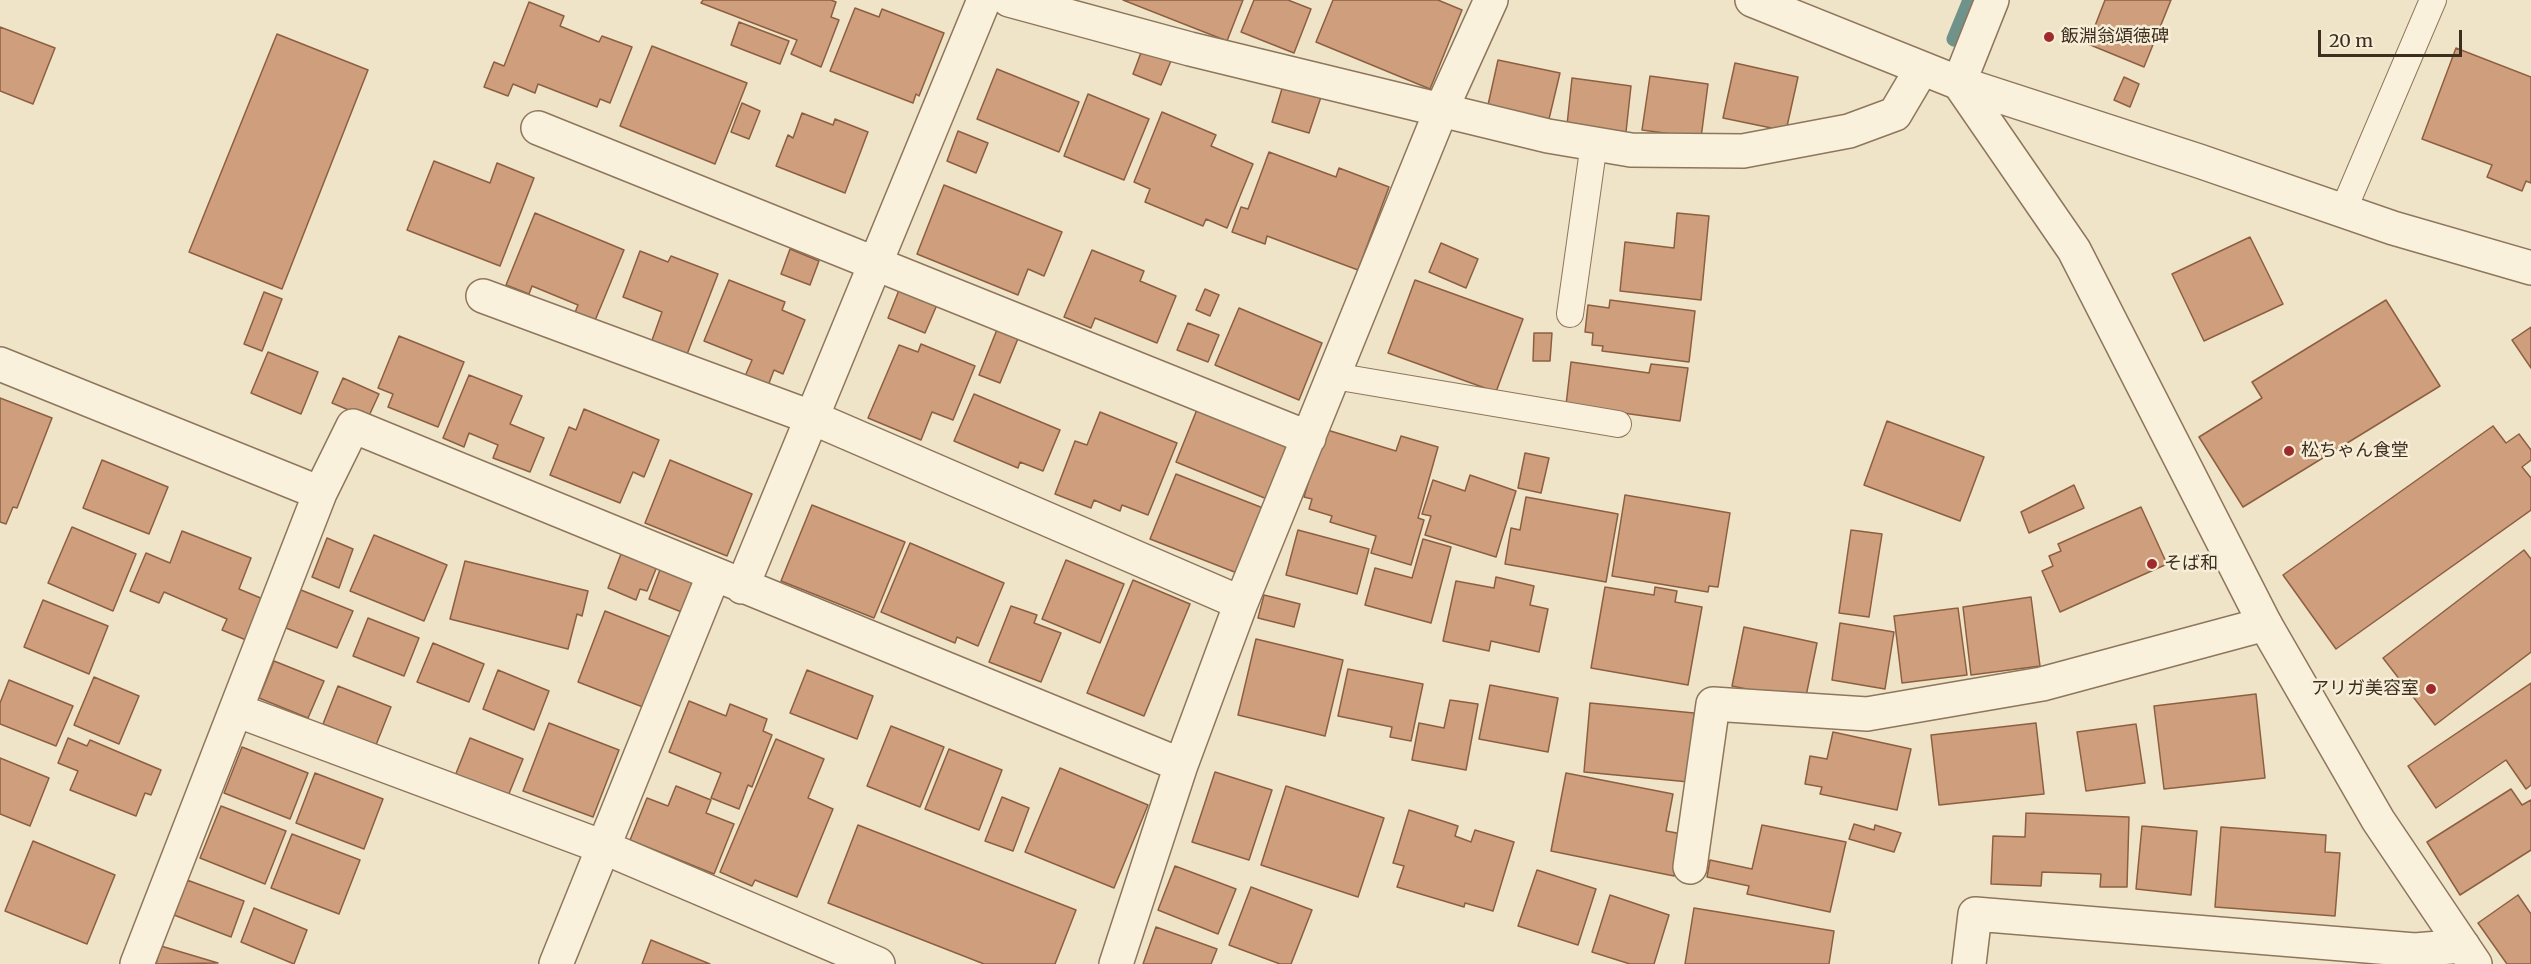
<!DOCTYPE html>
<meta charset="utf-8">
<style>
body{margin:0}
#map{position:relative;width:2531px;height:964px;overflow:hidden;background:#f0e4c8;font-family:Merriweather,serif}
canvas{display:block}
.scale{position:absolute;left:2318px;top:30px;width:144px;height:27px;box-sizing:border-box;border:3px solid #3d2e20;border-top:0;padding-left:8px;font-size:18px;line-height:21px;white-space:nowrap;color:#3d2e20;-webkit-text-stroke:4px #f7eed8;paint-order:stroke}
</style>
<div id="map">
<canvas width="2531" height="964"></canvas>
<div class="scale">20 m</div>
</div>
<script>
const g = document.querySelector('canvas').getContext('2d');
g.lineJoin = 'round';
const poly = rows => new Path2D(rows.map(r => 'M' + r).join(''));
function stroke(path, color, width, dash) { g.strokeStyle = color; g.lineWidth = width; g.lineCap = dash ? 'butt' : 'round'; g.setLineDash(dash || []); g.stroke(path); }
function paint(path, color) { g.fillStyle = color; g.fill(path, 'evenodd'); }
function drawText(font, color, halo, rows, align = 'center') {
  g.font = font + ' Merriweather,"Noto Sans JP",serif'; g.lineWidth = 5; g.setLineDash([]); g.textBaseline = 'middle'; g.strokeStyle = halo; g.fillStyle = color; for (const [text, x, y, turn = 0] of rows) {
    g.save(); g.translate(x, y); g.rotate((+turn || 0) * Math.PI / 180); g.textAlign = isNaN(turn) ? turn : align; if (halo) g.strokeText(text, 0, 0); g.fillText(text, 0, 0); g.restore();
  }
}
stroke(poly([
 [1954,39,1970,0]
]), '#6f938a', 15);
const building = poly([
 [703,0,831,0,836,2,831,17,839,20,821,67,791,54,797,40,701,3,703,0],
 [1123,0,1243,0,1227,41,1123,0],
 [1254,0,1288,0,1311,9,1294,53,1241,32,1254,0],
 [1333,0,1438,0,1462,10,1430,89,1316,42,1333,0],
 [2105,0,2171,0,2144,67,2088,44,2105,0],
 [529,2,564,16,560,26,599,42,602,36,632,47,610,103,600,99,597,107,538,84,535,93,513,84,508,96,484,87,494,62,504,66,529,2],
 [855,8,879,17,882,9,944,33,919,96,916,94,913,103,830,71,855,8],
 [739,22,789,41,780,64,731,45,739,22],
 [0,27,55,48,33,104,0,91,0,27],
 [277,34,368,70,282,289,189,252,277,34],
 [1146,39,1175,51,1161,85,1133,74,1146,39],
 [652,46,747,83,715,164,620,126,652,46],
 [2456,48,2531,77,2531,183,2526,181,2522,191,2487,177,2492,165,2422,139,2456,48],
 [1498,60,1560,73,1549,119,1488,105,1498,60],
 [1735,63,1798,77,1786,131,1723,118,1735,63],
 [997,69,1079,102,1059,152,977,119,997,69],
 [1650,76,1708,84,1701,138,1642,130,1650,76],
 [2124,77,2139,84,2130,107,2114,100,2124,77],
 [1572,78,1631,86,1626,132,1567,125,1572,78],
 [1284,82,1322,94,1309,133,1272,122,1284,82],
 [1088,94,1149,119,1124,180,1064,156,1088,94],
 [742,103,760,111,749,139,731,132,742,103],
 [1162,112,1216,135,1211,146,1253,164,1227,228,1206,219,1203,226,1145,202,1150,189,1134,182,1162,112],
 [802,113,833,125,835,119,868,132,845,193,776,166,788,135,793,138,802,113],
 [958,131,988,143,976,173,947,161,958,131],
 [1269,152,1336,177,1339,168,1389,187,1358,270,1267,236,1265,244,1232,232,1241,207,1248,209,1269,152],
 [434,161,490,183,497,163,534,178,500,266,407,230,434,161],
 [944,185,1062,232,1044,276,1028,269,1018,295,917,254,944,185],
 [535,213,624,250,594,323,574,315,578,305,532,286,529,294,506,285,535,213],
 [1677,213,1709,216,1701,300,1620,291,1625,242,1674,248,1677,213],
 [2250,237,2283,304,2204,341,2172,274,2250,237],
 [1441,243,1478,259,1466,288,1429,272,1441,243],
 [790,249,819,261,810,285,781,274,790,249],
 [1092,250,1144,271,1140,281,1176,296,1157,343,1095,318,1091,328,1064,317,1092,250],
 [640,251,668,262,671,256,718,274,686,357,651,343,662,312,623,297,640,251],
 [729,280,785,302,782,310,805,320,783,374,774,370,766,391,743,381,752,360,704,341,729,280],
 [1415,280,1523,319,1496,392,1388,353,1415,280],
 [901,285,939,300,925,333,888,318,901,285],
 [1205,289,1219,295,1210,316,1196,310,1205,289],
 [264,292,282,299,262,351,244,344,264,292],
 [1610,300,1695,311,1689,362,1602,351,1603,346,1592,345,1593,333,1585,332,1588,305,1609,308,1610,300],
 [2386,300,2440,386,2243,507,2199,437,2262,398,2252,382,2386,300],
 [1239,308,1322,343,1299,400,1215,365,1239,308],
 [1188,323,1219,335,1208,362,1177,350,1188,323],
 [998,327,1019,336,1000,383,979,375,998,327],
 [2531,327,2531,368,2512,340,2531,327],
 [1534,333,1552,333,1550,361,1533,361,1534,333],
 [399,336,464,362,438,427,388,407,393,394,378,388,399,336],
 [921,344,975,366,953,420,932,412,921,440,868,418,899,345,918,352,921,344],
 [268,352,318,372,301,414,251,393,268,352],
 [1571,362,1649,373,1651,364,1688,368,1680,421,1566,405,1571,362],
 [469,375,522,396,510,424,544,438,530,472,493,458,498,445,469,433,464,447,443,438,469,375],
 [343,378,379,394,368,418,332,403,343,378],
 [974,394,1060,430,1043,471,1020,462,1018,468,954,441,974,394],
 [0,398,52,418,17,508,13,507,6,524,0,522,0,398],
 [1200,402,1291,439,1267,499,1176,462,1200,402],
 [584,409,659,440,644,477,633,472,620,503,550,475,569,427,576,430,584,409],
 [1100,412,1177,443,1148,515,1122,505,1120,511,1094,500,1091,508,1055,494,1075,441,1087,445,1100,412],
 [1887,421,1984,457,1960,521,1864,485,1887,421],
 [2493,426,2506,443,2519,434,2531,450,2531,460,2522,467,2531,478,2531,510,2336,649,2283,575,2493,426],
 [1324,429,1396,451,1401,436,1438,447,1418,518,1424,520,1411,565,1371,553,1376,536,1330,522,1332,516,1309,509,1312,499,1304,497,1324,429],
 [1525,453,1549,458,1541,493,1518,488,1525,453],
 [102,460,168,487,149,534,83,508,102,460],
 [670,460,752,494,727,556,645,523,670,460],
 [1176,474,1263,508,1237,573,1150,539,1176,474],
 [1470,475,1516,491,1496,557,1425,535,1431,516,1422,514,1433,480,1465,491,1470,475],
 [2074,485,2084,508,2029,533,2021,512,2074,485],
 [1625,495,1730,513,1718,587,1709,586,1708,592,1612,576,1625,495],
 [1526,497,1618,514,1606,582,1505,564,1511,528,1520,530,1526,497],
 [812,505,905,542,874,618,781,581,812,505],
 [2141,507,2167,564,2060,612,2042,571,2053,566,2049,556,2061,551,2058,544,2141,507],
 [72,527,136,554,113,611,48,583,72,527],
 [1298,530,1369,549,1357,594,1286,575,1298,530],
 [1851,530,1882,534,1869,617,1839,613,1851,530],
 [182,531,251,558,239,589,263,599,246,640,222,630,227,619,164,592,159,603,130,591,146,553,170,563,182,531],
 [374,535,447,565,424,621,350,591,374,535],
 [327,538,353,549,339,588,312,577,327,538],
 [1423,539,1451,547,1431,623,1365,605,1375,568,1412,578,1423,539],
 [910,543,1004,583,978,646,957,637,955,643,881,612,910,543],
 [624,546,660,559,647,591,640,589,636,600,608,588,624,546],
 [2524,550,2531,559,2531,652,2435,725,2383,658,2524,550],
 [1066,560,1124,584,1100,643,1042,619,1066,560],
 [465,561,588,591,582,616,577,614,568,649,450,619,465,561],
 [661,567,696,582,684,613,649,599,661,567],
 [1496,577,1534,586,1530,605,1548,609,1539,652,1491,641,1489,651,1443,641,1456,581,1494,588,1496,577],
 [1133,580,1190,604,1144,716,1087,693,1133,580],
 [1605,587,1654,595,1655,587,1677,591,1675,602,1702,607,1688,685,1591,668,1605,587],
 [301,590,353,611,337,648,286,628,301,590],
 [1264,595,1300,604,1294,627,1258,618,1264,595],
 [2031,597,2040,666,1971,675,1963,607,2031,597],
 [43,600,108,626,89,674,24,647,43,600],
 [1011,606,1037,615,1034,623,1061,633,1041,682,989,662,1011,606],
 [1958,608,1967,675,1902,683,1894,616,1958,608],
 [605,611,676,639,648,709,578,682,605,611],
 [368,618,419,638,404,676,353,656,368,618],
 [1840,623,1894,632,1885,689,1832,680,1840,623],
 [1744,627,1817,643,1805,701,1732,686,1744,627],
 [1256,639,1343,660,1325,736,1238,715,1256,639],
 [433,643,484,664,469,702,417,682,433,643],
 [274,661,324,681,308,718,259,698,274,661],
 [1348,669,1423,684,1411,741,1390,737,1392,727,1338,716,1348,669],
 [498,670,549,691,534,730,483,709,498,670],
 [807,670,873,696,857,739,790,713,807,670],
 [94,677,139,696,119,744,74,725,94,677],
 [9,680,73,706,56,746,0,724,0,703,9,680],
 [2531,683,2531,785,2526,789,2506,760,2436,808,2408,766,2531,683],
 [1490,685,1558,698,1548,752,1479,739,1490,685],
 [338,686,391,707,376,745,323,724,338,686],
 [2256,694,2265,778,2164,789,2154,706,2256,694],
 [1450,700,1478,704,1466,770,1412,760,1419,723,1444,728,1450,700],
 [689,701,726,716,730,704,767,719,763,731,772,735,752,787,748,785,739,809,711,798,721,773,669,752,689,701],
 [1590,703,1694,713,1689,782,1584,772,1590,703],
 [549,723,619,750,593,817,523,791,549,723],
 [2036,723,2044,794,1939,805,1931,735,2036,723],
 [2136,724,2145,783,2086,791,2077,732,2136,724],
 [891,726,944,747,920,807,867,786,891,726],
 [1833,732,1911,749,1897,810,1820,794,1822,787,1805,784,1810,756,1827,759,1833,732],
 [68,738,87,746,90,740,161,770,151,795,145,793,136,816,70,790,78,771,58,763,68,738],
 [470,738,523,759,508,796,455,776,470,738],
 [776,739,824,759,808,798,833,809,797,897,755,880,752,886,720,872,776,739],
 [242,747,308,773,290,819,224,793,242,747],
 [949,749,1002,770,979,830,925,809,949,749],
 [0,758,49,778,30,826,0,814,0,758],
 [1060,768,1148,805,1114,888,1025,852,1060,768],
 [1215,772,1272,790,1249,860,1192,842,1215,772],
 [315,773,383,799,364,849,296,823,315,773],
 [1566,773,1673,794,1666,831,1682,834,1674,876,1551,851,1566,773],
 [676,786,711,800,706,813,734,824,714,874,630,840,647,798,668,806,676,786],
 [1286,786,1384,818,1358,897,1261,865,1286,786],
 [2511,789,2522,805,2531,800,2531,850,2460,895,2427,842,2511,789],
 [1002,797,1029,808,1013,851,985,841,1002,797],
 [221,806,286,831,265,884,200,858,221,806],
 [1409,810,1458,826,1455,836,1471,842,1475,830,1514,842,1493,911,1465,903,1464,907,1397,887,1404,866,1393,863,1409,810],
 [2026,813,2129,817,2127,887,2100,887,2101,874,2042,872,2041,886,1991,884,1993,836,2025,837,2026,813],
 [1854,824,1874,830,1875,825,1901,833,1894,852,1849,839,1854,824],
 [858,825,1076,910,1055,964,984,964,828,903,858,825],
 [1762,825,1846,842,1830,912,1747,894,1749,886,1707,877,1710,860,1752,869,1762,825],
 [2142,826,2197,831,2191,895,2136,889,2142,826],
 [2221,827,2326,835,2325,852,2340,853,2335,916,2215,907,2221,827],
 [292,834,360,860,339,914,271,888,292,834],
 [33,841,115,875,87,944,5,911,33,841],
 [1175,866,1236,889,1218,934,1158,910,1175,866],
 [1537,870,1596,889,1578,945,1518,926,1537,870],
 [187,880,244,901,231,937,174,915,187,880],
 [1251,887,1312,910,1291,964,1280,964,1229,945,1251,887],
 [1610,895,1669,915,1654,964,1630,964,1592,952,1610,895],
 [2518,895,2531,914,2531,964,2507,964,2478,923,2518,895],
 [254,908,307,930,294,964,241,942,254,908],
 [1694,908,1834,931,1829,964,1685,964,1694,908],
 [1156,927,1217,949,1211,964,1143,964,1156,927],
 [651,940,710,964,642,964,651,940],
 [161,946,218,963,156,964,161,946]
]);
paint(building, '#cf9f7d');
stroke(building, '#8d5f41', 1.5);
const service = poly([
 [2343,211,2433,0],
 [1570,314,1594,143],
 [1334,376,1618,424]
]);
const minor = poly([
 [1009,0,1190,49,1548,136,1631,150,1743,151,1849,131,1895,114,1921,70],
 [1959,83,1992,0],
 [538,128,1309,438],
 [483,296,813,418,1241,603],
 [0,364,320,493],
 [742,587,984,0],
 [236,710,603,847,878,964],
 [1690,867,1713,704,1867,714,2042,684,2265,624],
 [137,964,320,493,353,426,1181,765],
 [556,964,714,574],
 [1116,964,1181,765,1241,603,1442,108,1491,0],
 [1969,964,1975,914,2415,950,2463,946]
]);
const tertiary = poly([
 [1752,0,1959,83,2199,161,2393,228,2531,268],
 [1959,83,2074,250,2265,624,2378,820,2475,964]
]);
stroke(service, '#8d765c', 28);
stroke(minor, '#8d765c', 36);
stroke(tertiary, '#8d765c', 36);
stroke(service, '#faf1dc', 26);
stroke(minor, '#faf1dc', 33);
stroke(tertiary, '#faf1dc', 33);
for (const [x, y, r, color] of [
 [2049,37,6,"#9e2a2b"],
 [2289,451,6,"#9e2a2b"],
 [2152,564,6,"#9e2a2b"],
 [2431,689,6,"#9e2a2b"]
]) { const dot = new Path2D(); dot.arc(x, y, r, 0, 2 * Math.PI); g.fillStyle = color; g.fill(dot); stroke(dot, '#f7eed8', 2); }
drawText('18px', '#3d2e20', '#f7eed8', [
 ["飯淵翁頌徳碑",2061,37],
 ["松ちゃん食堂",2301,451],
 ["そば和",2164,564],
 ["アリガ美容室",2419,689,"right"]
], 'left');
</script>
